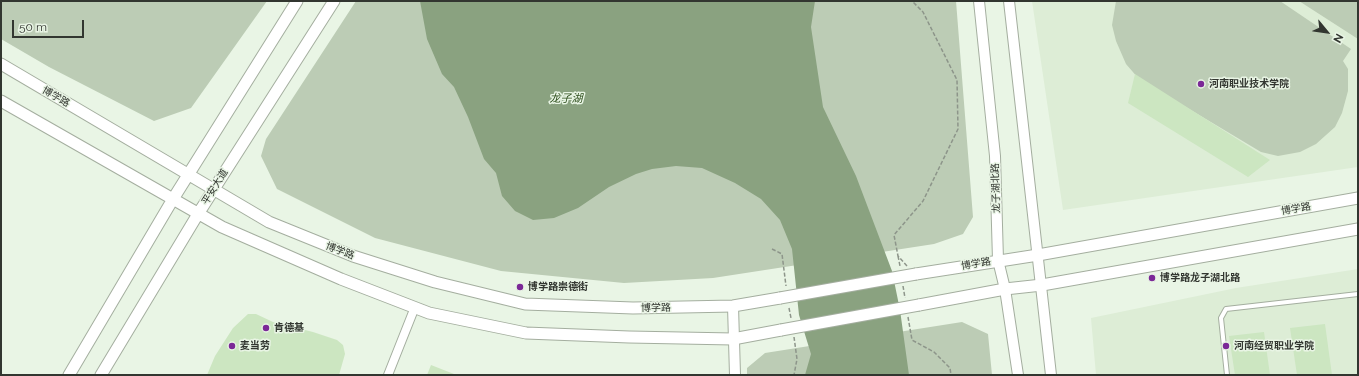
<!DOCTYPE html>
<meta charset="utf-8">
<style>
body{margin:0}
#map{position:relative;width:1359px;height:376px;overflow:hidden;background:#e9f5e5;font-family:Raleway,sans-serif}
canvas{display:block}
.frame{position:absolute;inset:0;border:2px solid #323630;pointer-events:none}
.north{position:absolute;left:1307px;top:12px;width:40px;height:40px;-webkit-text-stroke:3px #e9f5e5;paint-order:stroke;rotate:119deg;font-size:11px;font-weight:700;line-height:16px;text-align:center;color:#323630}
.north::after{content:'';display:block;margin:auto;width:14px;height:18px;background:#323630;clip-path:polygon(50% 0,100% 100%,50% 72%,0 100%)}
.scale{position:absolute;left:12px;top:20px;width:72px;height:18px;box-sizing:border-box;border:2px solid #323630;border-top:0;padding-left:5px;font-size:12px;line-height:14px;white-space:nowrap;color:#323630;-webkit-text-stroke:3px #e9f5e5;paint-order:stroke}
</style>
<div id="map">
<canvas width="1359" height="376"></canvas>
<div class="frame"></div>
<div class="north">N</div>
<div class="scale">50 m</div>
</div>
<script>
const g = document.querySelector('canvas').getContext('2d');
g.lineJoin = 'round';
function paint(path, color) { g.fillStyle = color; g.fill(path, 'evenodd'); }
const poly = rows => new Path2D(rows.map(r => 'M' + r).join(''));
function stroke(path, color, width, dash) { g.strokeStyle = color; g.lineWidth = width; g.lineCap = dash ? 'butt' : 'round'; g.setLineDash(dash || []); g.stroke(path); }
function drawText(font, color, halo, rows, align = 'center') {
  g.font = font + ' Raleway,"Noto Sans SC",sans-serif'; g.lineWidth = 3; g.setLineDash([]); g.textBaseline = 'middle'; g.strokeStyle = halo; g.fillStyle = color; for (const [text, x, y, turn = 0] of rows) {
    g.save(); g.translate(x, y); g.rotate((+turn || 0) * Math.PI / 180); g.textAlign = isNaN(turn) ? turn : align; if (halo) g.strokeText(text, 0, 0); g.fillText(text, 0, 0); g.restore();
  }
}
paint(poly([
 [1032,1,1358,1,1358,167,1063,210],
 [1358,269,1358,375,1096,375,1091,318,1236,288]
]), '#ddedd6');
paint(poly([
 [1,1,267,1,191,108,154,121,49,67,1,39],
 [356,1,956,1,973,217,963,234,934,244,713,278,624,283,501,271,375,238,277,189,261,156,266,139],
 [1116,1,1280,1,1351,49,1343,61,1348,69,1348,91,1342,113,1335,127,1316,144,1300,152,1278,156,1261,152,1139,79,1126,64,1116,41,1112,25],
 [1299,1,1358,1,1358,39],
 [962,322,988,334,992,375,747,375,747,368,765,353]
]), '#bcccb5');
paint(poly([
 [420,1,815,1,811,27,823,107,856,176,892,271,900,310,909,375,805,375,811,354,799,315,792,249,780,220,761,199,735,183,702,168,676,166,652,169,636,174,609,187,578,208,554,218,533,220,515,211,502,196,496,173,484,159,468,117,454,87,442,74,427,39]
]), '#8aa280');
paint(poly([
 [1135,74,1270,160,1248,177,1128,103],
 [248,314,256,314,273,322,313,332,337,340,343,345,345,354,339,375,207,375,215,356,233,328],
 [1325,324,1332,375,1297,375,1290,328],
 [1264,332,1270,375,1235,375,1229,336],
 [431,365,454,374,454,375,427,375]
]), '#cce6c1');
const service = poly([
 [1227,375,1221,318,1226,309,1358,294]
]);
const minor = poly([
 [388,375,415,307]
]);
const tertiary = poly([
 [979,1,995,156,998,260,1005,289,1018,375],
 [1009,1,1051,375],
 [733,306,735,375]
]);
const secondary = poly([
 [1,64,269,222,353,256,435,282,525,304,633,308,733,306,780,298],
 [1,101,222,227,341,279,429,313,526,333,629,337,733,339,781,330],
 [916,274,1038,255,1358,198],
 [919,305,1005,289,1042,285,1358,229],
 [69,375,173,199,297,1],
 [101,375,198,214,334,1]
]);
stroke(service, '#a4ae9f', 6);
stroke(minor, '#a4ae9f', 10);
stroke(tertiary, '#a4ae9f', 12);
stroke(secondary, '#a4ae9f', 13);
stroke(poly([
 [772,249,782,254,786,286],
 [898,256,900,266],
 [907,266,898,256,894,235,923,201,958,129,957,80,923,12,912,1],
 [903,286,905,298],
 [789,308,791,318],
 [908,317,912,340,934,352,950,368,951,375],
 [794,337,797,359,794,375]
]), '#8d958a', 1.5, [4, 2]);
stroke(service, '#fff', 4);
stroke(minor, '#fff', 8);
stroke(tertiary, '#fff', 10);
stroke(secondary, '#fff', 11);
const secondaryBridge = poly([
 [780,298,916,274],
 [781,330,919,305]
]);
stroke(secondaryBridge, '#a4ae9f', 13, []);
stroke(secondaryBridge, '#fff', 11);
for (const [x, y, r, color] of [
 [1201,84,4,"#7b2897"],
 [1152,278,4,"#7b2897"],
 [520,287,4,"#7b2897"],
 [266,328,4,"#7b2897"],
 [232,346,4,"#7b2897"],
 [1226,346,4,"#7b2897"]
]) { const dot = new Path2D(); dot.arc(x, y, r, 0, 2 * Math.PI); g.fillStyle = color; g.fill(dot); stroke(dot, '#e9f5e5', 1.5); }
drawText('bold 10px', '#323630', '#e9f5e5', [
 ["河南职业技术学院",1209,84],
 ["博学路龙子湖北路",1160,278],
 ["博学路崇德街",528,287],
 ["肯德基",274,328],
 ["麦当劳",240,346],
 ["河南经贸职业学院",1234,346]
], 'left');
drawText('10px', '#323630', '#e9f5e5', [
 ["博学路",56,97,30],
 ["平安大道",215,187,-58],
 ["龙子湖北路",996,188,-92],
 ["博学路",1296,209,-10],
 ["博学路",340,251,21],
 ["博学路",976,264,-10],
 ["博学路",656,308,-1]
]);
drawText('italic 11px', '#2c4d1b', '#e9f5e5', [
 ["龙子湖",566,99]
]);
</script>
